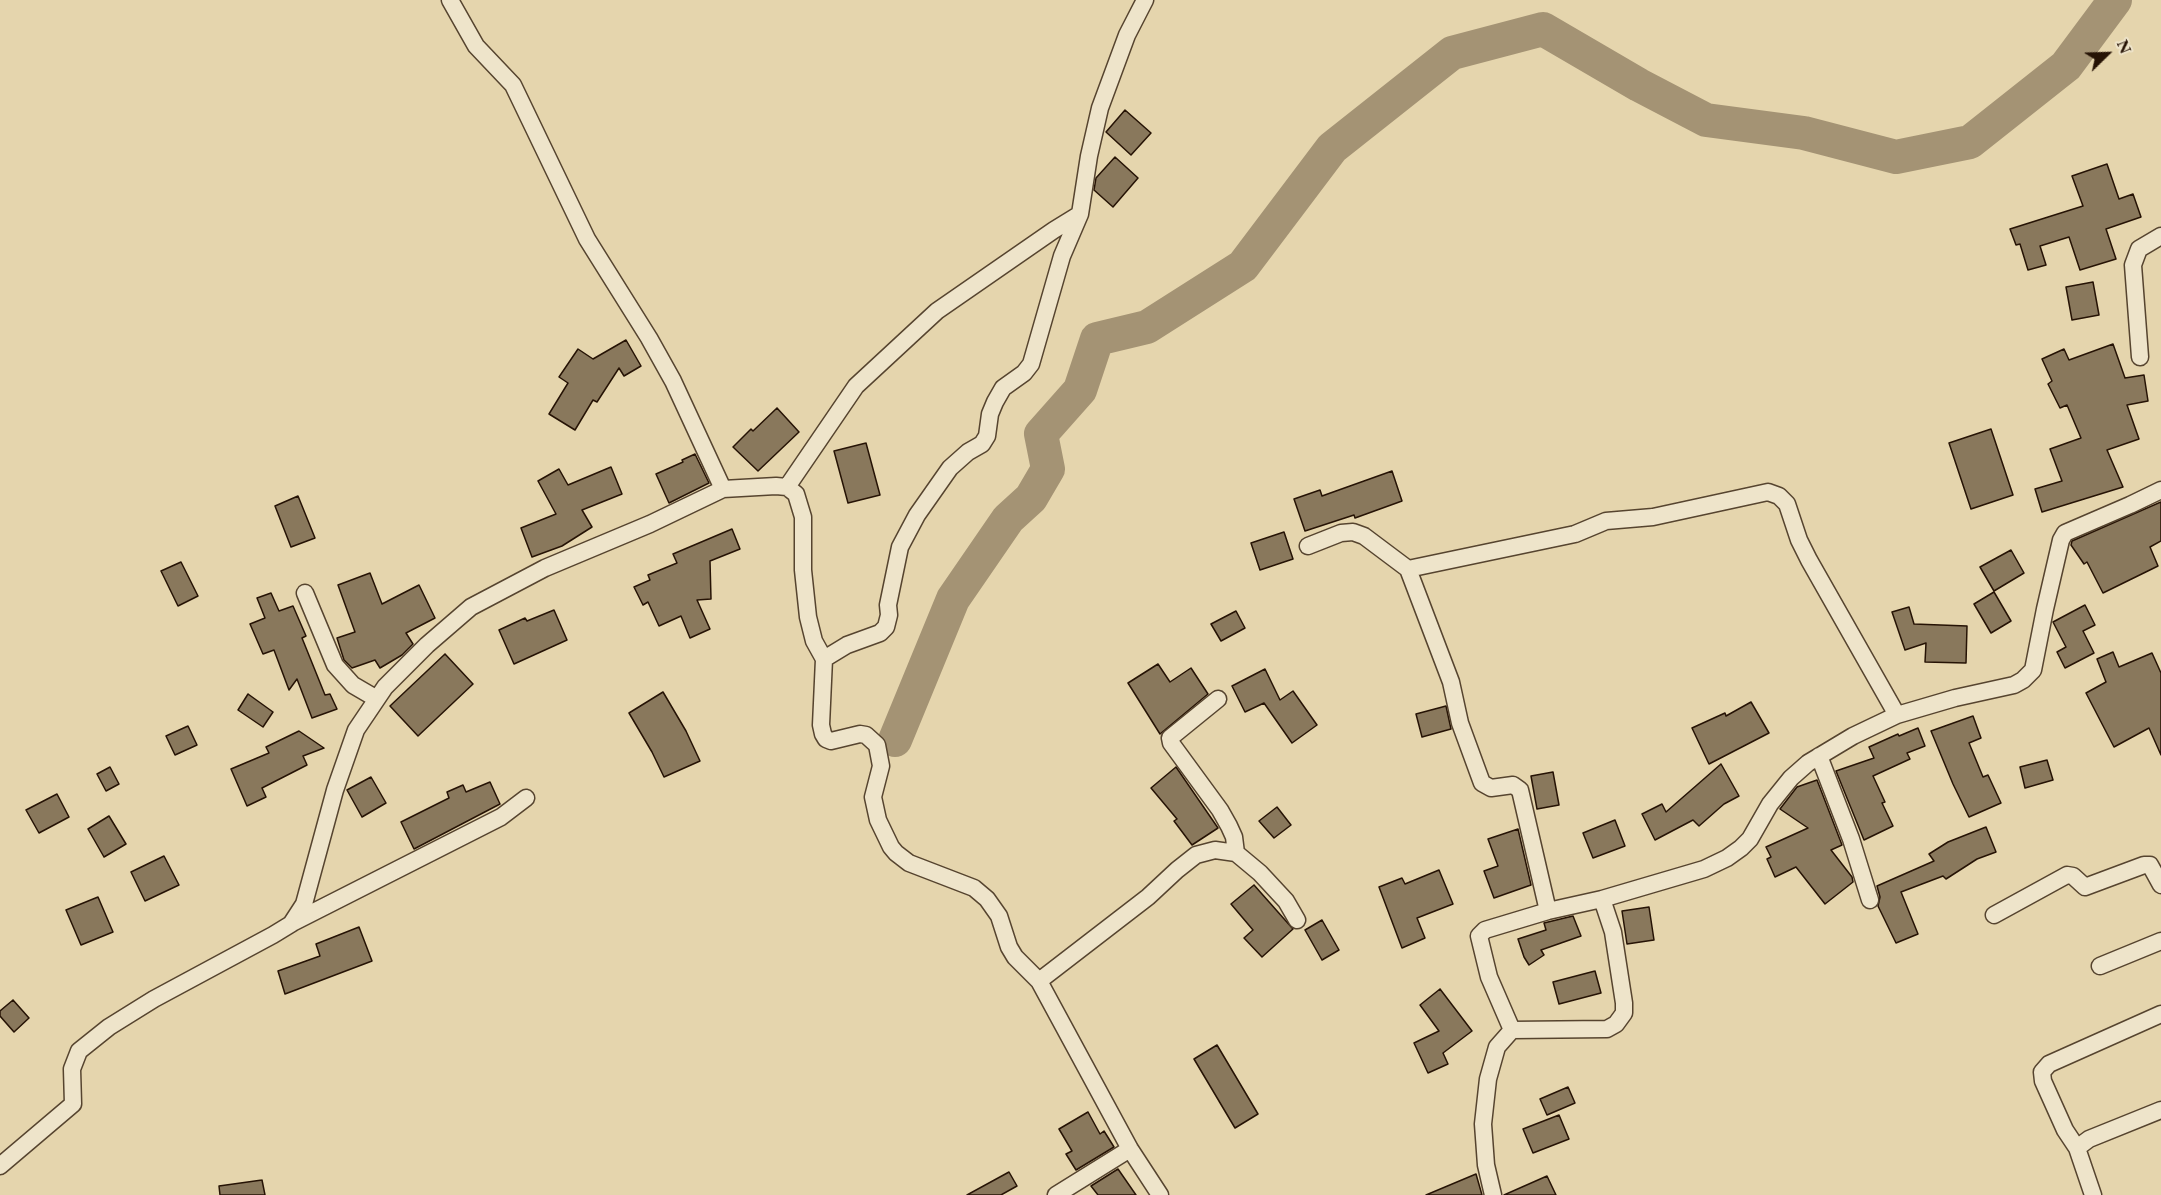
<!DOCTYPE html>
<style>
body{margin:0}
#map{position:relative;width:2161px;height:1195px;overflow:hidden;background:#e5d5ad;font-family:"EB Garamond",serif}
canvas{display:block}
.north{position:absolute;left:2077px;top:24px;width:60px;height:60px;-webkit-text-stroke:4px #eee4ca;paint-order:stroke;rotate:67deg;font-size:16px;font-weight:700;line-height:24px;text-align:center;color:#261305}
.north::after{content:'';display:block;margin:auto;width:21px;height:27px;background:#261305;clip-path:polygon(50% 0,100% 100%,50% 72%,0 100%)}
</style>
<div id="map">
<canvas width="2161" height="1195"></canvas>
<div class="north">N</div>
</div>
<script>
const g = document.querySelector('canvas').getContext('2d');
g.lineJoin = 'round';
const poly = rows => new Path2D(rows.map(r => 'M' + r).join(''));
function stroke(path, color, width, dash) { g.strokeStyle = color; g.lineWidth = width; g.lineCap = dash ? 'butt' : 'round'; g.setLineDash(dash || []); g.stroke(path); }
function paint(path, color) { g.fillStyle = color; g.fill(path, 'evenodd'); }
stroke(poly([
 [895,740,953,599,1008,519,1031,498,1048,469,1041,434,1080,390,1097,339,1147,327,1243,266,1332,148,1452,53,1543,29,1639,85,1706,120,1804,133,1896,157,1970,142,2066,66,2115,0]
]), '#a49374', 34);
const building = poly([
 [1125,110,1151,133,1131,155,1106,132,1125,110],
 [1115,157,1138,178,1113,207,1094,190,1096,178,1115,157],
 [2107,164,2119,199,2133,194,2141,217,2106,229,2116,259,2080,270,2069,237,2040,246,2046,265,2028,270,2020,244,2016,245,2010,229,2083,206,2072,176,2107,164],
 [2093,282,2099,315,2072,320,2066,287,2093,282],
 [626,340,641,366,624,376,619,368,597,402,593,400,575,430,549,414,568,383,559,377,578,349,593,359,626,340],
 [2113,344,2125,378,2144,375,2148,401,2127,405,2139,439,2107,450,2123,487,2042,512,2035,489,2062,481,2050,449,2081,438,2067,405,2060,408,2048,384,2052,381,2042,359,2064,349,2069,360,2113,344],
 [777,408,799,432,758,471,733,447,751,429,753,431,777,408],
 [1991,429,2013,495,1971,509,1949,443,1991,429],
 [866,443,880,495,848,503,834,451,866,443],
 [695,454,709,483,669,503,656,474,683,462,682,460,695,454],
 [611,467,622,494,582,510,592,527,562,546,532,557,521,528,556,514,538,481,559,469,568,485,611,467],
 [1392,471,1402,501,1355,518,1354,515,1305,531,1294,499,1320,490,1322,496,1392,471],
 [298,496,315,538,291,547,275,506,298,496],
 [2161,502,2161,541,2150,547,2158,566,2103,593,2087,562,2084,564,2071,545,2072,541,2161,502],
 [732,529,740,549,710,561,711,599,697,600,710,629,690,638,681,616,659,626,648,602,643,605,634,587,650,580,648,575,677,563,673,554,732,529],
 [1284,532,1293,559,1260,570,1251,543,1284,532],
 [2011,550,2024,573,1994,591,1980,567,2011,550],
 [181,562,198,596,178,606,161,571,181,562],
 [370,573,382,604,419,585,435,618,406,633,413,644,402,655,380,668,375,660,352,668,344,660,337,638,355,632,338,585,370,573],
 [1994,592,2011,621,1991,633,1974,604,1994,592],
 [271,593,279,611,293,606,306,636,302,638,325,695,330,694,337,709,312,718,297,679,289,690,274,650,263,654,250,624,265,618,257,598,271,593],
 [2085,605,2095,625,2083,631,2094,653,2065,668,2057,652,2066,647,2053,622,2085,605],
 [1909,607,1914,624,1967,626,1966,663,1925,662,1926,643,1905,650,1892,612,1909,607],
 [554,610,567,640,514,664,499,630,525,618,527,621,554,610],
 [1236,611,1245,628,1221,641,1211,624,1236,611],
 [2113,652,2119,667,2152,653,2161,673,2161,755,2149,728,2114,747,2086,693,2106,682,2097,659,2113,652],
 [445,654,473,684,418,736,390,706,445,654],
 [1158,664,1170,682,1191,668,1208,694,1160,734,1128,683,1158,664],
 [1265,669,1280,700,1293,691,1317,725,1292,743,1264,703,1245,712,1232,686,1265,669],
 [663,692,686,731,700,761,664,777,652,752,629,713,663,692],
 [248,694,273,712,263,727,238,710,248,694],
 [1751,702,1769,733,1709,764,1692,728,1725,713,1726,716,1751,702],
 [1446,706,1451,729,1422,737,1416,714,1446,706],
 [1973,716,1981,738,1969,743,1983,777,1988,775,2001,803,1969,817,1953,784,1931,731,1973,716],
 [188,726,197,745,175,755,166,736,188,726],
 [1918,728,1925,746,1907,753,1910,759,1873,776,1885,802,1882,803,1893,826,1864,840,1836,771,1874,758,1869,747,1898,734,1899,736,1918,728],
 [299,731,324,748,303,756,307,765,262,788,266,797,247,806,231,769,269,753,266,747,299,731],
 [2047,760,2053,780,2025,788,2020,767,2047,760],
 [1721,764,1739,796,1724,804,1699,826,1693,820,1655,840,1642,814,1662,804,1666,812,1721,764],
 [110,767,119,784,106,791,97,774,110,767],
 [1176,767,1218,828,1192,845,1174,821,1177,819,1151,788,1176,767],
 [1553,772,1559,805,1537,809,1531,776,1553,772],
 [371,777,386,803,362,817,347,790,371,777],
 [1817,780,1842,845,1831,850,1852,877,1853,882,1825,904,1796,867,1775,877,1767,859,1771,857,1766,847,1808,828,1780,809,1797,787,1817,780],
 [490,782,500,804,414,849,401,822,449,798,447,792,463,785,466,792,490,782],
 [57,794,69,817,39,833,26,810,57,794],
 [1277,807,1291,825,1274,838,1259,821,1277,807],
 [109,816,126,844,104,857,88,829,109,816],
 [1615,820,1625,846,1593,858,1583,833,1615,820],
 [1986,827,1996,852,1977,859,1946,879,1943,876,1901,892,1918,934,1896,943,1878,906,1880,897,1877,886,1934,861,1929,854,1948,842,1986,827],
 [1518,829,1531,885,1494,898,1484,871,1498,866,1488,839,1518,829],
 [164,856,179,885,145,901,131,872,164,856],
 [1439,870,1453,904,1417,918,1425,938,1402,948,1379,887,1402,878,1405,884,1439,870],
 [1254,885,1293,929,1262,957,1244,938,1253,930,1231,904,1254,885],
 [98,897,113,932,81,945,66,910,98,897],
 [1649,907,1654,940,1627,944,1622,911,1649,907],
 [1573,916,1581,936,1541,950,1544,955,1529,965,1524,957,1518,939,1546,930,1544,923,1573,916],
 [1322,920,1339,950,1322,960,1305,930,1322,920],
 [359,927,372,961,285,994,278,971,320,956,316,944,359,927],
 [1595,971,1601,993,1559,1004,1553,982,1595,971],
 [1440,989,1472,1031,1443,1053,1448,1064,1428,1073,1414,1043,1439,1031,1420,1005,1440,989],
 [13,1000,29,1018,14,1032,0,1016,0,1011,13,1000],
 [1217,1045,1258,1114,1235,1128,1194,1059,1217,1045],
 [1568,1087,1575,1103,1547,1115,1540,1099,1568,1087],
 [1088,1112,1100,1134,1104,1131,1114,1147,1076,1170,1066,1154,1072,1151,1059,1129,1088,1112],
 [1559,1115,1569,1139,1533,1153,1523,1129,1559,1115],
 [1118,1169,1136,1195,1098,1195,1091,1186,1118,1169],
 [1009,1172,1017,1186,1001,1195,967,1195,1009,1172],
 [1476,1174,1482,1195,1426,1195,1476,1174],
 [1547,1176,1556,1195,1504,1195,1547,1176],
 [262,1180,265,1195,220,1195,219,1186,262,1180]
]);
paint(building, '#89785c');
stroke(building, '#261305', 1.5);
const minor = poly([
 [450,0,476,46,513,85,587,239,649,338,673,381,723,489],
 [2140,357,2133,265,2139,249,2161,236],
 [787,487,856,386,937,311,1054,230,1080,214],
 [1308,546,1341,533,1353,532,1364,536,1408,569,1451,682,1460,723,1482,783,1491,788,1513,785,1520,790,1548,911],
 [1408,569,1575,534,1606,521,1653,517,1768,492,1779,496,1787,504,1799,540,1809,560,1897,715],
 [305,593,335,665,353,685,377,699],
 [824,659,847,645,880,633,886,627,889,615,888,605,900,547,917,515,950,468,968,452,982,444,987,436,990,414,995,402,1003,388,1024,373,1031,364,1062,256,1080,214,1089,156,1100,108,1127,35,1145,0],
 [1218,699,1170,738,1171,743,1220,810,1229,826,1234,837,1236,853],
 [1819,756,1851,839,1870,900],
 [1994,915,2067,875,2073,876,2085,887,2144,865,2150,865,2161,885],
 [292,923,501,817,526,798],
 [2100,966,2161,941],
 [1039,981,1130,1149,1160,1195],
 [1512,1030,1489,977,1479,936,1485,930,1548,911,1602,899],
 [2077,1148,2065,1130,2043,1081,2042,1072,2049,1064,2161,1014],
 [0,1166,73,1104,72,1069,79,1051,109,1027,154,999,273,935,291,924,304,904,335,790,356,730,385,687,427,645,471,607,545,568,650,524,723,489,776,486,787,487,796,494,803,517,803,570,808,617,814,641,824,659,821,725,823,734,826,739,831,741,860,734,866,735,877,745,881,766,873,797,878,820,891,847,896,853,909,863,974,888,987,899,999,916,1009,947,1015,957,1039,981,1148,897,1177,870,1196,855,1215,850,1236,853,1260,873,1286,901,1297,920],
 [1056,1195,1130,1149],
 [1493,1195,1486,1165,1483,1124,1488,1079,1497,1047,1512,1030,1607,1029,1616,1024,1624,1013,1624,1003,1613,932,1602,899,1704,869,1727,858,1741,848,1750,839,1770,804,1791,778,1808,763,1853,736,1897,715,1955,698,2014,685,2023,680,2033,670,2045,609,2061,540,2065,533,2130,505,2161,490],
 [2093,1195,2077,1148,2089,1139,2161,1110]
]);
stroke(minor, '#56442f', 19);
stroke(minor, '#eee4ca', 16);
</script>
